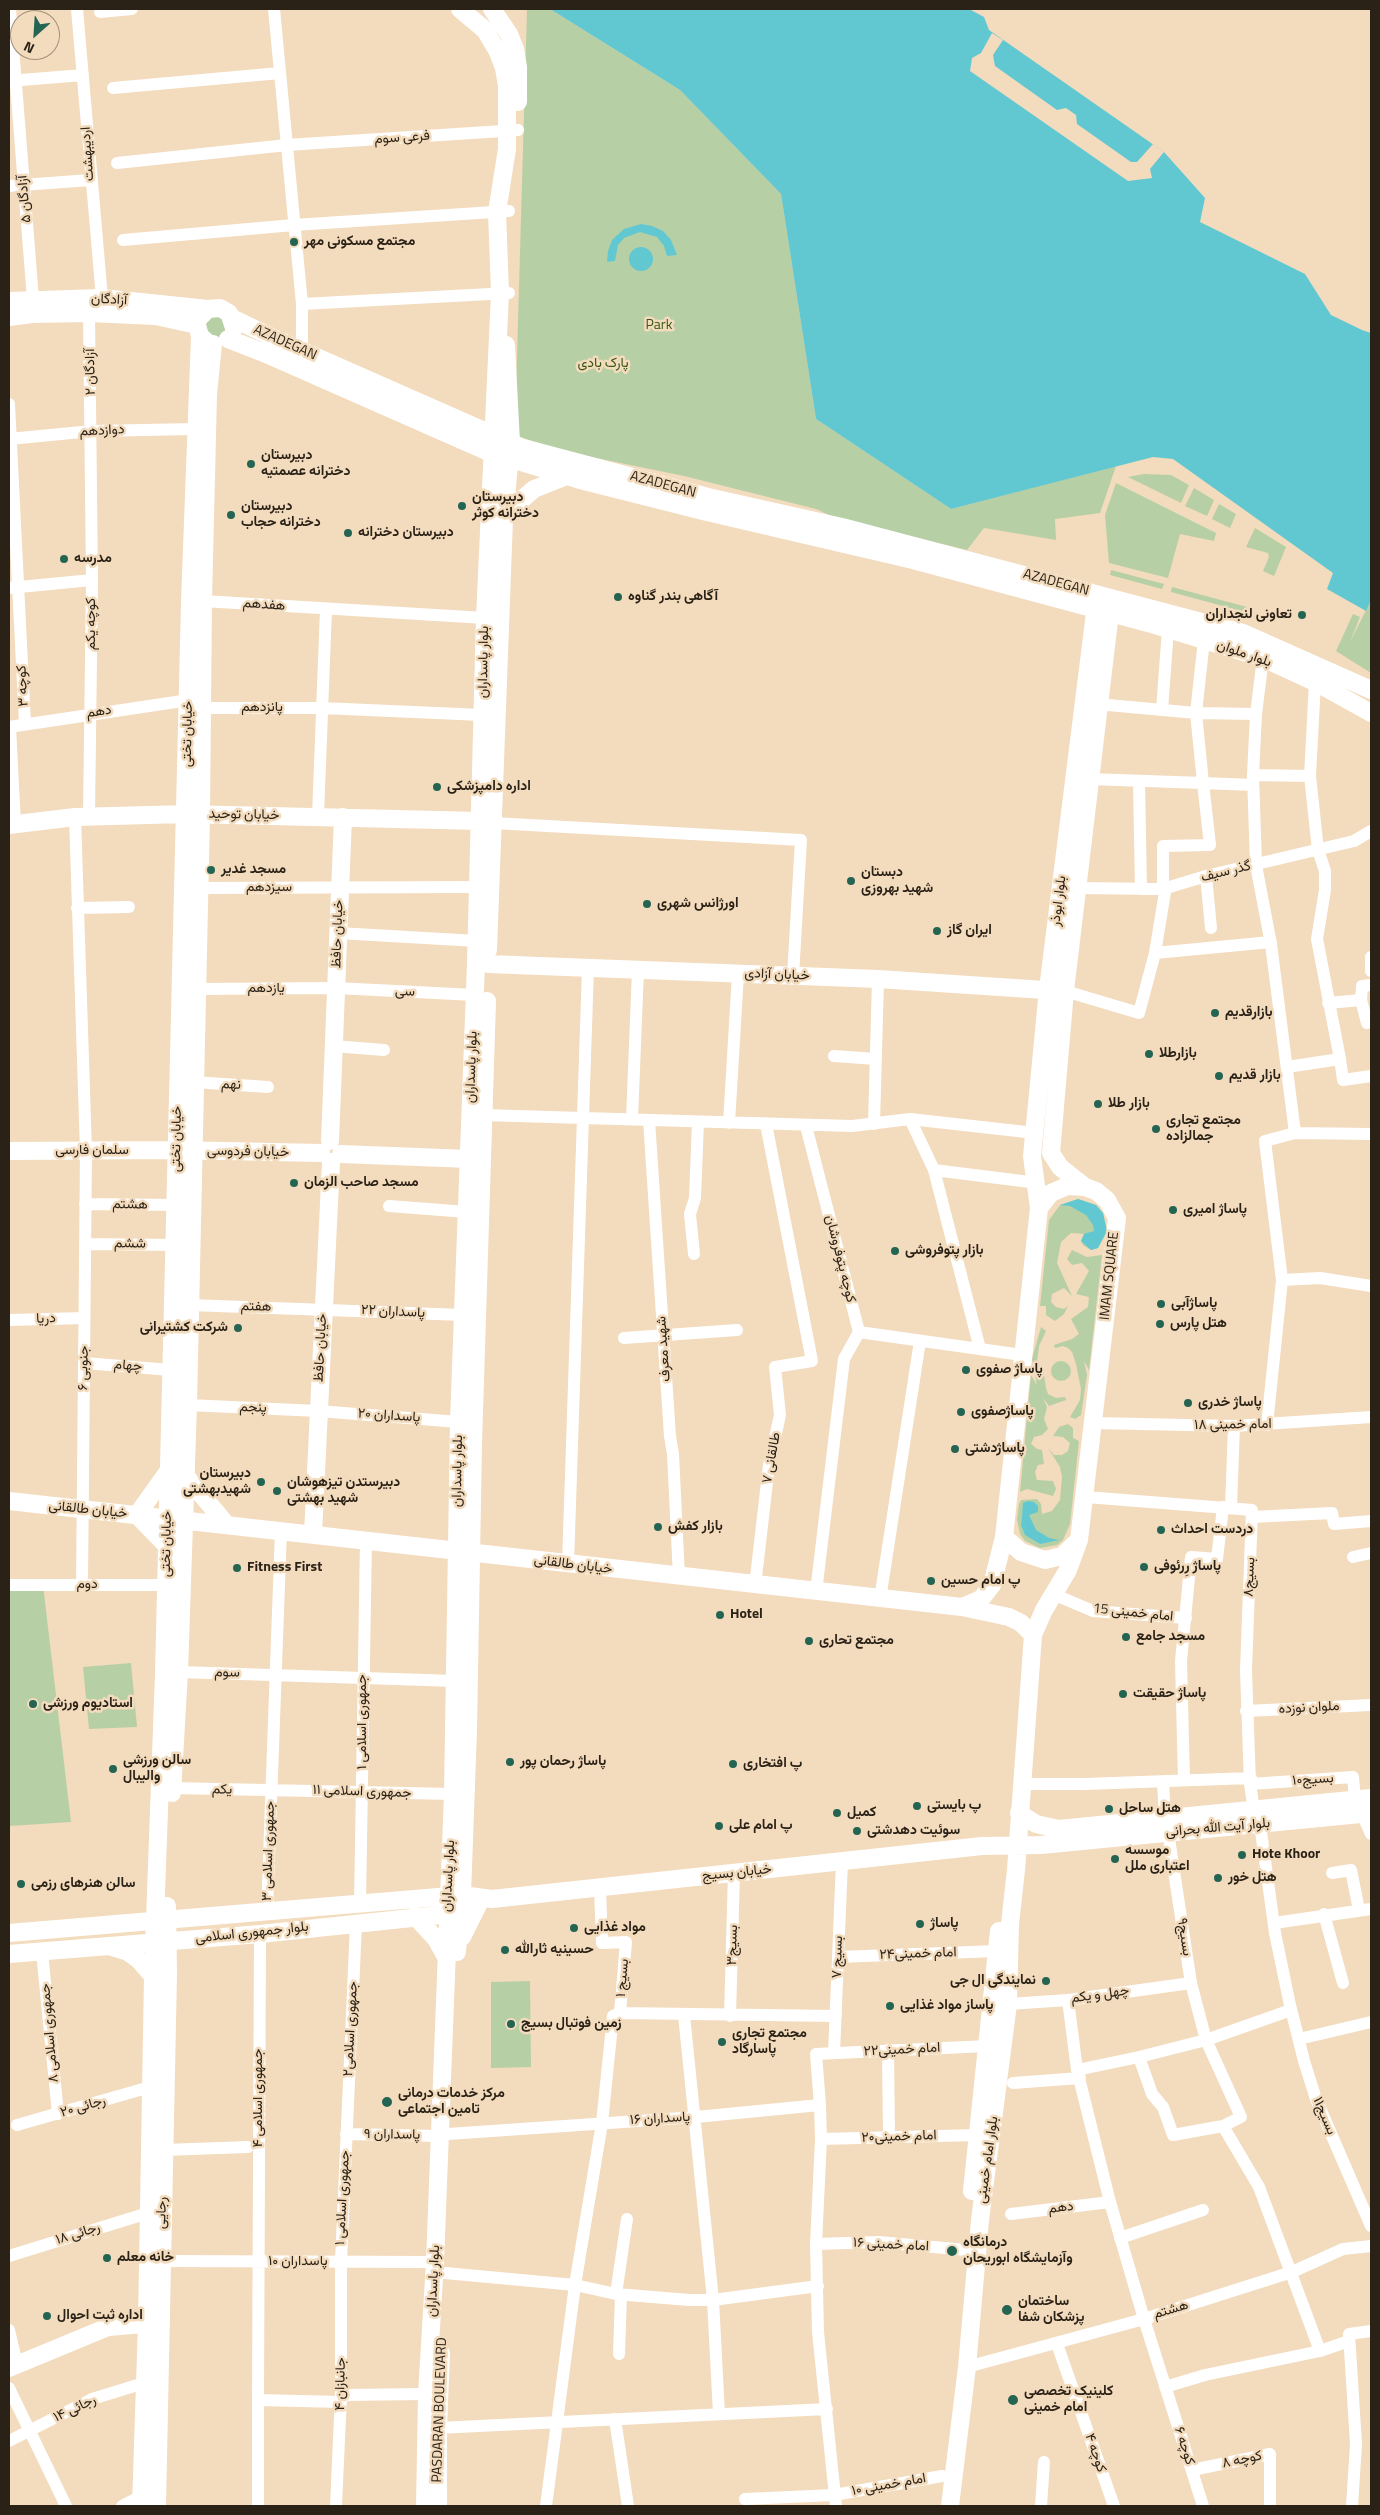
<!DOCTYPE html>
<meta charset="utf-8">
<style>
body{margin:0}
#map{position:relative;width:1380px;height:2515px;overflow:hidden;background:#f3dbbd;font-family:"Titillium Web",sans-serif}
canvas{display:block}
.frame{position:absolute;inset:0;border:10px solid #2b2217;pointer-events:none}
.north{position:absolute;left:10px;top:10px;width:50px;height:50px;box-sizing:border-box;background:#f3dbbd;border:1px solid #a3917b;border-radius:50%;rotate:206deg;font-size:14px;font-weight:700;line-height:20px;text-align:center;color:#2b2217}
.north::after{content:'';display:block;margin:auto;width:18px;height:22px;background:#236452;clip-path:polygon(50% 0,100% 100%,50% 72%,0 100%)}
</style>
<div id="map">
<canvas width="1380" height="2515"></canvas>
<div class="frame"></div>
<div class="north">N</div>
</div>
<script>
const g = document.querySelector('canvas').getContext('2d');
g.lineJoin = 'round';
function paint(path, color) { g.fillStyle = color; g.fill(path, 'evenodd'); }
const poly = rows => new Path2D(rows.map(r => 'M' + r).join(''));
function stroke(path, color, width, dash) { g.strokeStyle = color; g.lineWidth = width; g.lineCap = dash ? 'butt' : 'round'; g.setLineDash(dash || []); g.stroke(path); }
function drawText(font, color, halo, rows, align = 'center') {
  g.font = font + ' "Titillium Web",Vazirmatn,sans-serif'; g.lineWidth = 5; g.setLineDash([]); g.textBaseline = 'middle'; g.strokeStyle = halo; g.fillStyle = color; for (const [text, x, y, turn = 0] of rows) {
    g.save(); g.translate(x, y); g.rotate((+turn || 0) * Math.PI / 180); g.textAlign = isNaN(turn) ? turn : align; if (halo) g.strokeText(text, 0, 0); g.fillText(text, 0, 0); g.restore();
  }
}
paint(poly([
 [527,9,550,9,680,90,781,194,816,419,951,509,1116,466,1100,513,1055,519,1056,540,984,528,967,550,836,518,816,509,684,476,567,452,520,437,515,427],
 [224,313,227,337,214,341,201,320],
 [1144,474,1171,475,1189,485,1181,503,1128,477],
 [1116,483,1216,533,1214,541,1180,534,1168,578,1109,563,1105,515],
 [1194,488,1214,500,1207,516,1185,506],
 [1219,504,1236,514,1230,528,1212,519],
 [1255,528,1286,547,1274,576,1263,571,1269,557,1268,553,1246,547],
 [1111,570,1164,584,1162,589,1110,575],
 [1172,587,1247,607,1245,612,1171,592],
 [1371,600,1371,673,1336,651,1353,614,1360,617,1350,642],
 [1078,1199,1096,1205,1103,1213,1107,1231,1098,1248,1091,1250,1083,1245,1081,1241,1084,1234,1071,1233,1061,1242,1057,1263,1072,1296,1064,1288,1052,1294,1051,1302,1056,1307,1064,1309,1068,1306,1064,1314,1055,1321,1046,1315,1046,1306,1040,1306,1049,1220,1060,1205],
 [1072,1250,1087,1257,1102,1255,1089,1370,1084,1361,1087,1375,1081,1415,1075,1419,1070,1417,1080,1400,1081,1389,1076,1364,1072,1352,1068,1348,1063,1346,1055,1348,1054,1345,1072,1339,1079,1334,1071,1319,1088,1307,1089,1297,1076,1294,1089,1271,1082,1263,1072,1265,1067,1259],
 [1041,1327,1046,1331,1039,1346,1037,1362,1043,1369,1046,1388,1048,1394,1056,1398,1065,1397,1066,1400,1049,1406,1043,1398,1047,1407,1044,1419,1048,1429,1042,1435,1034,1437,1031,1444,1037,1449,1042,1450,1044,1464,1038,1465,1035,1472,1037,1480,1053,1481,1056,1489,1053,1496,1027,1489,1020,1492,1031,1375,1037,1385,1032,1359],
 '1051 1371a10 10 0 1 1 20 0a10 10 0 1 1-20 0Z',
 [1068,1424,1073,1428,1073,1438,1079,1441,1070,1524,1063,1540,1057,1545,1040,1548,1025,1541,1020,1534,1017,1520,1019,1504,1021,1500,1037,1499,1041,1504,1042,1514,1052,1511,1060,1500,1062,1477,1060,1467,1048,1448,1054,1455,1062,1455,1068,1451,1070,1443,1063,1437,1053,1436,1059,1427],
 [43,1585,71,1822,9,1826,9,1586],
 [131,1663,137,1727,89,1729,83,1667],
 [530,1981,531,2067,491,2068,491,1982]
]), '#b7cfa5');
paint(poly([
 [550,9,969,9,984,17,989,30,1164,152,1205,198,1200,222,1305,274,1331,315,1362,330,1371,333,1371,600,1366,611,1327,589,1333,573,1173,459,1153,457,951,509,816,419,781,194,680,90],
 [641,224,652,226,663,231,671,240,677,255,667,256,664,246,657,237,640,232,624,238,618,245,615,261,607,262,608,251,612,240,624,229],
 '629 259a12 12 0 1 1 24 0a12 12 0 1 1-24 0Z',
 [1078,1199,1096,1205,1103,1213,1107,1231,1098,1248,1091,1250,1081,1241,1084,1234,1094,1231,1093,1225,1086,1215,1070,1206,1060,1205],
 [1028,1501,1034,1502,1038,1506,1038,1512,1029,1515,1036,1530,1049,1538,1059,1540,1040,1544,1025,1535,1021,1525,1022,1517,1023,1503]
]), '#61c8d2');
paint(poly([
 [992,33,1003,40,993,55,995,66,1057,110,1066,108,1076,115,1077,124,1131,162,1137,162,1153,144,1164,152,1150,169,1152,178,1128,181,970,71,972,58,981,53]
]), '#f3dbbd');
stroke(poly([
 [10,9,33,299],
 [77,9,102,298],
 [274,9,302,304,509,293],
 [100,12,132,9],
 [9,81,83,75],
 [113,88,280,73],
 [117,163,287,145,518,130],
 [9,186,90,180],
 [123,240,294,225,509,211],
 [302,304,302,351],
 [89,313,92,580,89,816],
 [9,404,25,724],
 [9,439,92,431,195,429],
 [9,588,92,580],
 [203,601,485,618],
 [1204,640,1196,713,1256,714,1263,658],
 [1315,682,1310,776,1318,850,1325,871,1325,890,1317,939,1340,1059],
 [203,708,322,708,482,715],
 [1162,710,1168,629],
 [1256,714,1253,775,1256,865,1271,944,1295,1133,1265,1141,1282,1280,1267,1425],
 [9,727,189,700],
 [10,727,15,824],
 [1253,775,1310,776],
 [1089,779,1203,783,1196,713,1097,704],
 [1139,782,1141,889],
 [1253,785,1203,783,1210,845,1163,846,1163,889,1165,892,1155,953,1271,942],
 [318,816,326,609],
 [75,817,86,1151,82,1585],
 [493,823,801,840,793,976],
 [1206,876,1211,928],
 [199,888,478,887],
 [1077,888,1163,889,1206,876,1354,841,1371,831],
 [77,908,129,907],
 [338,933,477,941],
 [1371,957,1371,971],
 [196,989,336,988,475,995],
 [1065,991,1139,1013,1155,953],
 [1361,1000,1362,986,1371,985],
 [1328,1003,1361,1000,1367,1023,1371,1022],
 [333,1046,384,1050],
 [834,1056,876,1059],
 [1287,1067,1340,1059,1343,1080,1371,1076],
 [194,1082,268,1087],
 [483,1115,852,1126,910,1119,1035,1133],
 [632,1119,638,970],
 [910,1119,934,1170,980,1349],
 [649,1120,670,1436,673,1454,679,1577],
 [729,1123,738,974],
 [874,1124,878,979],
 [806,1126,859,1332,1022,1355],
 [1295,1133,1371,1134],
 [934,1170,1038,1183],
 [85,1204,175,1205],
 [389,1206,467,1212],
 [85,1244,175,1245],
 [694,1254,690,1214,695,1198,698,1122],
 [1282,1280,1320,1278,1371,1286],
 [190,1305,463,1315],
 [9,1320,84,1318],
 [624,1338,737,1330],
 [84,1363,171,1370],
 [188,1405,318,1411,459,1422],
 [1094,1423,1234,1426,1371,1417],
 [1086,1497,1252,1510,1246,1670,1250,1784,1254,1810],
 [1231,1508,1234,1426],
 [1252,1517,1332,1513,1334,1524,1371,1521],
 [1353,1557,1371,1553],
 [568,1564,588,968],
 [9,1585,166,1585],
 [755,1586,769,1465,780,1415,775,1367,812,1361,766,1124],
 [816,1592,844,1359,859,1332],
 [1053,1594,1093,1611,1186,1618],
 [880,1599,920,1341],
 [179,1672,456,1681],
 [1246,1711,1371,1705],
 [1184,1780,1181,1661,1191,1557,1217,1559,1223,1507],
 [1163,1782,1165,1819],
 [1021,1784,1085,1784,1251,1778],
 [1250,1784,1353,1777,1355,1799],
 [172,1788,453,1794],
 [1362,1814,1371,1834],
 [1332,1873,1351,1870,1359,1910],
 [600,1887,602,1943,626,1942,620,2013,836,2016],
 [360,1904,366,1540],
 [267,1912,281,1530],
 [1324,1914,1343,1983],
 [1274,1923,1371,1909],
 [260,1934,258,2400,341,2402],
 [42,1952,58,2114],
 [838,1957,997,1951],
 [1068,2000,1077,2070,1110,2202,1144,2319,1203,2506],
 [1289,2001,1304,2061,1316,2099,1371,2226],
 [1008,2004,1068,2000,1191,1983],
 [684,2015,713,2300,719,2414],
 [730,2016,734,1873],
 [1299,2039,1371,2022],
 [888,2050,889,2137],
 [834,2053,842,1862],
 [1139,2057,1152,2094,1163,2107,1173,2135,1223,2126,1241,2117,1206,2040,1191,1983,1168,1832],
 [1077,2070,1139,2057,1206,2040,1291,2010,1275,1933,1260,1824],
 [1013,2083,1080,2078],
 [820,2105,821,2139,816,2244,818,2332,836,2506],
 [17,2125,150,2087],
 [1223,2126,1259,2187,1320,2351],
 [346,2134,439,2136],
 [448,2134,696,2117,820,2105,816,2054,988,2046],
 [821,2139,978,2135],
 [164,2150,248,2147],
 [1011,2214,1110,2202],
 [1120,2238,1203,2210],
 [816,2244,879,2242,966,2250],
 [9,2256,148,2213],
 [161,2261,435,2262],
 [445,2273,575,2285,616,2294,689,2300,713,2300,818,2286],
 [616,2294,627,2219],
 [9,2330,17,2364],
 [1057,2344,1114,2506],
 [619,2354,621,2295],
 [967,2367,1144,2319,1292,2272,1343,2249,1371,2246],
 [1165,2387,1205,2375,1320,2351,1349,2341],
 [9,2388,66,2506],
 [341,2395,427,2394],
 [258,2400,258,2506],
 [615,2419,628,2506],
 [438,2428,827,2409],
 [9,2441,92,2399,144,2383],
 [1192,2470,1270,2454,1270,2506],
 [745,2499,834,2495,942,2476],
 [122,2506,141,2496],
 [336,2506,341,2395,341,2262,356,1923],
 [546,2506,575,2285,602,2123,613,2016,620,2013],
 [1041,2506,1044,2462],
 [1352,2506,1356,2444,1349,2334,1371,2331]
]), '#fff', 12);
stroke(poly([
 [492,9,509,34,515,49,518,67,518,102],
 [9,301,102,298,208,309,220,308,229,313,234,328],
 [9,317,32,314,89,313,156,316,197,325],
 [232,318,280,341,523,448,708,497,842,527,1243,633,1371,690],
 [228,339,264,353,491,453,580,480,703,511,913,560,1148,623,1263,658,1315,682,1371,713],
 [207,342,200,336,197,325,198,319,208,309],
 [504,519,519,502,534,489,567,476],
 [9,825,75,817,186,814,480,821],
 [488,950,504,519,511,443,506,345],
 [488,964,878,979,1060,991],
 [330,1141,343,817],
 [9,1151,176,1150,321,1153],
 [341,1154,469,1159],
 [1067,1186,1085,1187,1096,1191,1107,1200,1117,1218,1079,1540,1062,1556,1045,1560,1021,1552,1004,1537,1039,1208,1051,1193,1067,1186],
 [1085,1187,1060,1167,1051,1153,1065,991,1111,604],
 [1039,1208,1032,1156,1048,989,1097,597],
 [185,1475,226,1524],
 [9,1501,962,1607,1009,1617,1021,1623,1033,1635],
 [313,1534,331,1162],
 [167,1546,137,1515,167,1473],
 [962,1607,981,1599,992,1585,1004,1537],
 [172,1793,179,1672,188,1405,201,815,203,601,208,394,213,344],
 [1019,1813,1036,1824,1059,1829,1371,1798],
 [415,1916,436,1939,446,1957],
 [9,1933,462,1895,492,1899,982,1846,1041,1845,1371,1813],
 [462,1937,478,1905],
 [112,1947,128,1952,139,1960,153,1976],
 [457,1952,462,1895,468,1730,473,1444,487,1001],
 [9,1954,260,1934,459,1913],
 [972,2191,999,1931],
 [9,2368,108,2327,157,2323],
 [141,2506,147,2323,153,1976,164,1673,190,602,200,336],
 [157,2506,168,1974,167,1906],
 [425,2506,427,2394,435,2262,453,1794,459,1422,476,963,485,618,500,293,497,212,507,149,507,86,504,68,498,52,485,30,460,9],
 [438,2506,438,2428,441,2353],
 [950,2506,967,2367,980,2220,1008,2004,1010,1924,1016,1870,1033,1635,1044,1610,1068,1570,1079,1540]
]), '#fff', 18);
for (const [x, y, r, color] of [
 [294,242,5,"#236452"],
 [251,464,5,"#236452"],
 [462,506,5,"#236452"],
 [231,515,5,"#236452"],
 [348,533,5,"#236452"],
 [64,559,5,"#236452"],
 [618,597,5,"#236452"],
 [1302,615,5,"#236452"],
 [437,787,5,"#236452"],
 [211,870,5,"#236452"],
 [851,881,5,"#236452"],
 [647,904,5,"#236452"],
 [937,931,5,"#236452"],
 [1215,1013,5,"#236452"],
 [1149,1054,5,"#236452"],
 [1219,1076,5,"#236452"],
 [1098,1104,5,"#236452"],
 [1156,1129,5,"#236452"],
 [294,1183,5,"#236452"],
 [1173,1210,5,"#236452"],
 [895,1251,5,"#236452"],
 [1161,1304,5,"#236452"],
 [1160,1324,5,"#236452"],
 [238,1328,5,"#236452"],
 [966,1370,5,"#236452"],
 [1188,1403,5,"#236452"],
 [961,1412,5,"#236452"],
 [955,1449,5,"#236452"],
 [261,1482,5,"#236452"],
 [277,1491,5,"#236452"],
 [658,1527,5,"#236452"],
 [1161,1530,5,"#236452"],
 [1144,1567,5,"#236452"],
 [237,1568,5,"#236452"],
 [931,1581,5,"#236452"],
 [720,1615,5,"#236452"],
 [1126,1637,5,"#236452"],
 [809,1641,5,"#236452"],
 [1123,1694,5,"#236452"],
 [33,1704,5,"#236452"],
 [510,1762,5,"#236452"],
 [733,1764,5,"#236452"],
 [113,1769,5,"#236452"],
 [917,1806,5,"#236452"],
 [1109,1809,5,"#236452"],
 [837,1813,5,"#236452"],
 [719,1826,5,"#236452"],
 [857,1831,5,"#236452"],
 [1242,1855,5,"#236452"],
 [1115,1859,5,"#236452"],
 [1218,1878,5,"#236452"],
 [21,1884,5,"#236452"],
 [920,1924,5,"#236452"],
 [574,1928,5,"#236452"],
 [505,1950,5,"#236452"],
 [1046,1981,5,"#236452"],
 [890,2006,5,"#236452"],
 [511,2024,5,"#236452"],
 [722,2042,5,"#236452"],
 [387,2102,6,"#236452"],
 [952,2251,6,"#236452"],
 [107,2258,5,"#236452"],
 [1007,2310,6,"#236452"],
 [47,2316,5,"#236452"],
 [1013,2400,6,"#236452"]
]) { const dot = new Path2D(); dot.arc(x, y, r, 0, 2 * Math.PI); g.fillStyle = color; g.fill(dot); stroke(dot, '#f3dbbd', 2); }
drawText('14px', '#2b2217', '#f3dbbd', [
 ["فرعی سوم",402,138,-4],
 ["اردیبهشت",88,154,-94],
 ["آزادگان ۵",25,199,-95],
 ["آزادگان",109,300,3],
 ["AZADEGAN",285,343,24],
 ["آزادگان ۲",91,372,-91],
 ["دوازدهم",102,431,-3],
 ["AZADEGAN",663,485,15],
 ["AZADEGAN",1056,583,15],
 ["هفدهم",264,605,4],
 ["کوچه یکم",92,624,-90],
 ["بلوار ملوان",1244,654,19],
 ["بلوار پاسداران",484,662,-89],
 ["کوچه ۳",23,686,-93],
 ["پانزدهم",262,708],
 ["دهم",99,712,-8],
 ["خیابان تختی",188,734,-89],
 ["خیابان توحید",244,815,1],
 ["گذر سیف",1226,872,-14],
 ["سیزدهم",269,888],
 ["بلوار ابوذر",1059,901,-83],
 ["خیابان حافظ",338,934,-88],
 ["خیابان آزادی",777,975,2],
 ["یازدهم",266,989],
 ["سی",405,992,3],
 ["بلوار پاسداران",472,1067,-88],
 ["نهم",231,1085,3],
 ["خیابان تختی",177,1139,-89],
 ["سلمان فارسی",92,1151],
 ["خیابان فردوسی",248,1152,1],
 ["هشتم",130,1205,1],
 ["ششم",130,1244,1],
 ["کوچه پتوفروشان",840,1259,76],
 ["IMAM SQUARE",1110,1276,-84],
 ["هفتم",256,1307,2],
 ["پاسداران ۲۲",393,1312,3],
 ["دریا",46,1319,-2],
 ["خیابان حافظ",321,1348,-87],
 ["شهید معرف",664,1349,-94],
 ["چهام",128,1366,5],
 ["۶ جنوبی",84,1368,-89],
 ["پنجم",253,1408,2],
 ["پاسداران ۲۰",389,1416,4],
 ["امام خمینی ۱۸",1233,1425,-1],
 ["طالقانی ۷",772,1458,-80],
 ["بلوار پاسداران",458,1471,-89],
 ["خیابان طالقانی",88,1510,6],
 ["خیابان تختی",167,1544,-89],
 ["خیابان طالقانی",573,1565,7],
 ["بسیج۸",1250,1577,-87],
 ["دوم",87,1585],
 ["امام خمینی 15",1133,1613,6],
 ["سوم",227,1673,1],
 ["ملوان نوزده",1309,1708,-3],
 ["جمهوری اسلامی ۱",363,1722,-90],
 ["بسیج۱۰",1313,1780,-4],
 ["یکم",222,1790,1],
 ["جمهوری اسلامی ۱۱",362,1792,2],
 ["بلوار آیت الله بحرانی",1218,1828,-5],
 ["جمهوری اسلامی ۳",269,1851,-88],
 ["خیابان بسیج",737,1873,-6],
 ["بلوار پاسداران",449,1876,-87],
 ["بلوار جمهوری اسلامی",252,1933,-6],
 ["بسیج۹",1184,1937,81],
 ["بسیج۳",733,1945,-88],
 ["امام خمینی۲۴",918,1954,-2],
 ["بسیج ۷",838,1957,-88],
 ["بسیج ۱",623,1978,-85],
 ["چهل و یکم",1100,1995,-8],
 ["جمهوری اسلامی۲",351,2029,-87],
 ["جمهوری اسلامی ۸",50,2033,-95],
 ["امام خمینی۲۲",902,2050,-3],
 ["جمهوری اسلامی ۴",259,2098,-90],
 ["رجائی ۲۰",83,2107,-16],
 ["بسیج۱۱",1324,2116,67],
 ["پاسداران ۱۶",660,2119,-3],
 ["پاسداران ۹",392,2135,1],
 ["امام خمینی۲۰",899,2137,-2],
 ["بلوار امام خمینی",988,2160,-82],
 ["جمهوری اسلامی ۱",343,2198,-87],
 ["دهم",1061,2208,-7],
 ["رجایی",162,2213,-88],
 ["رجائی ۱۸",78,2234,-17],
 ["امام خمینی ۱۶",891,2245,3],
 ["پاسداران ۱۰",298,2262],
 ["بلوار پاسداران",434,2281,-87],
 ["هشتم",1171,2310,-17],
 ["جانبازان ۴",341,2384,-89],
 ["رجائی ۱۴",75,2409,-25],
 ["PASDARAN BOULEVARD",440,2410,-88],
 ["کوچه ۶",1184,2446,72],
 ["کوچه ۴",1095,2453,71],
 ["کوچه ۸",1242,2460,-12],
 ["امام خمینی ۱۰",889,2485,-10]
]);
drawText('bold 14px', '#2b2217', '#f3dbbd', [
 ["مجتمع مسکونی مهر",304,242],
 ["دبیرستان",261,456],
 ["دخترانه عصمتیه",261,472],
 ["دبیرستان",472,498],
 ["دخترانه کوثر",472,514],
 ["دبیرستان",241,507],
 ["دخترانه حجاب",241,523],
 ["دبیرستان دخترانه",358,533],
 ["مدرسه",74,559],
 ["آگاهی بندر گناوه",628,597],
 ["تعاونی لنجداران",1292,615,"right"],
 ["اداره دامپزشکی",447,787],
 ["مسجد غدیر",221,870],
 ["دبستان",861,873],
 ["شهید بهروزی",861,889],
 ["اورژانس شهری",657,904],
 ["ایران گاز",947,931],
 ["بازارقدیم",1225,1013],
 ["بازارطلا",1159,1054],
 ["بازار قدیم",1229,1076],
 ["بازار طلا",1108,1104],
 ["مجتمع تجاری",1166,1121],
 ["جمالزاده",1166,1137],
 ["مسجد صاحب الزمان",304,1183],
 ["پاساژ امیری",1183,1210],
 ["بازار پتوفروشی",905,1251],
 ["پاساژآبی",1171,1304],
 ["هتل پارس",1170,1324],
 ["شرکت کشتیرانی",228,1328,"right"],
 ["پاساژ صفوی",976,1370],
 ["پاساژ خدری",1198,1403],
 ["پاساژصفوی",971,1412],
 ["پاساژدشتی",965,1449],
 ["دبیرستان",251,1474,"right"],
 ["شهیدبهشتی",251,1490,"right"],
 ["دبیرستدن تیزهوشان",287,1483],
 ["شهید بهشتی",287,1499],
 ["بازار کفش",668,1527],
 ["دردست احداث",1171,1530],
 ["پاساژ رِرئوفی",1154,1567],
 ["Fitness First",247,1568],
 ["پ امام حسین",941,1581],
 ["Hotel",730,1615],
 ["مسجد جامع",1136,1637],
 ["مجتمع تحاری",819,1641],
 ["پاساژ حقیقت",1133,1694],
 ["استادیوم ورزشی",43,1704],
 ["سالن ورزشی",123,1761],
 ["والیبال",123,1777],
 ["پاساژ رحمان پور",520,1762],
 ["پ افتخاری",743,1764],
 ["پ بایستی",927,1806],
 ["هتل ساحل",1119,1809],
 ["کمیل",847,1813],
 ["پ امام علی",729,1826],
 ["سوئیت دهدشتی",867,1831],
 ["موسسه",1125,1851],
 ["اعتباری ملل",1125,1867],
 ["Hote Khoor",1252,1855],
 ["هتل خور",1228,1878],
 ["سالن هنرهای رزمی",31,1884],
 ["پاساژ",930,1924],
 ["مواد غذایی",584,1928],
 ["حسینیه ثارالله",515,1950],
 ["نمایندگی ال جی",1036,1981,"right"],
 ["پاساز مواد غذایی",900,2006],
 ["زمین فوتبال بسیج",521,2024],
 ["مجتمع تجاری",732,2034],
 ["پاسارگاد",732,2050],
 ["مرکز خدمات درمانی",398,2094],
 ["تامین اجتماعی",398,2110],
 ["درمانگاه",963,2243],
 ["وآزمایشگاه ابوریحان",963,2259],
 ["خانه معلم",117,2258],
 ["ساختمان",1018,2302],
 ["پزشکان شفا",1018,2318],
 ["اداره ثبت احوال",57,2316],
 ["کلینیک تخصصی",1024,2392],
 ["امام خمینی",1024,2408]
], 'left');
drawText('14px', '#375815', '#f3dbbd', [
 ["Park",659,326],
 ["پارک بادی",603,364]
]);
</script>
